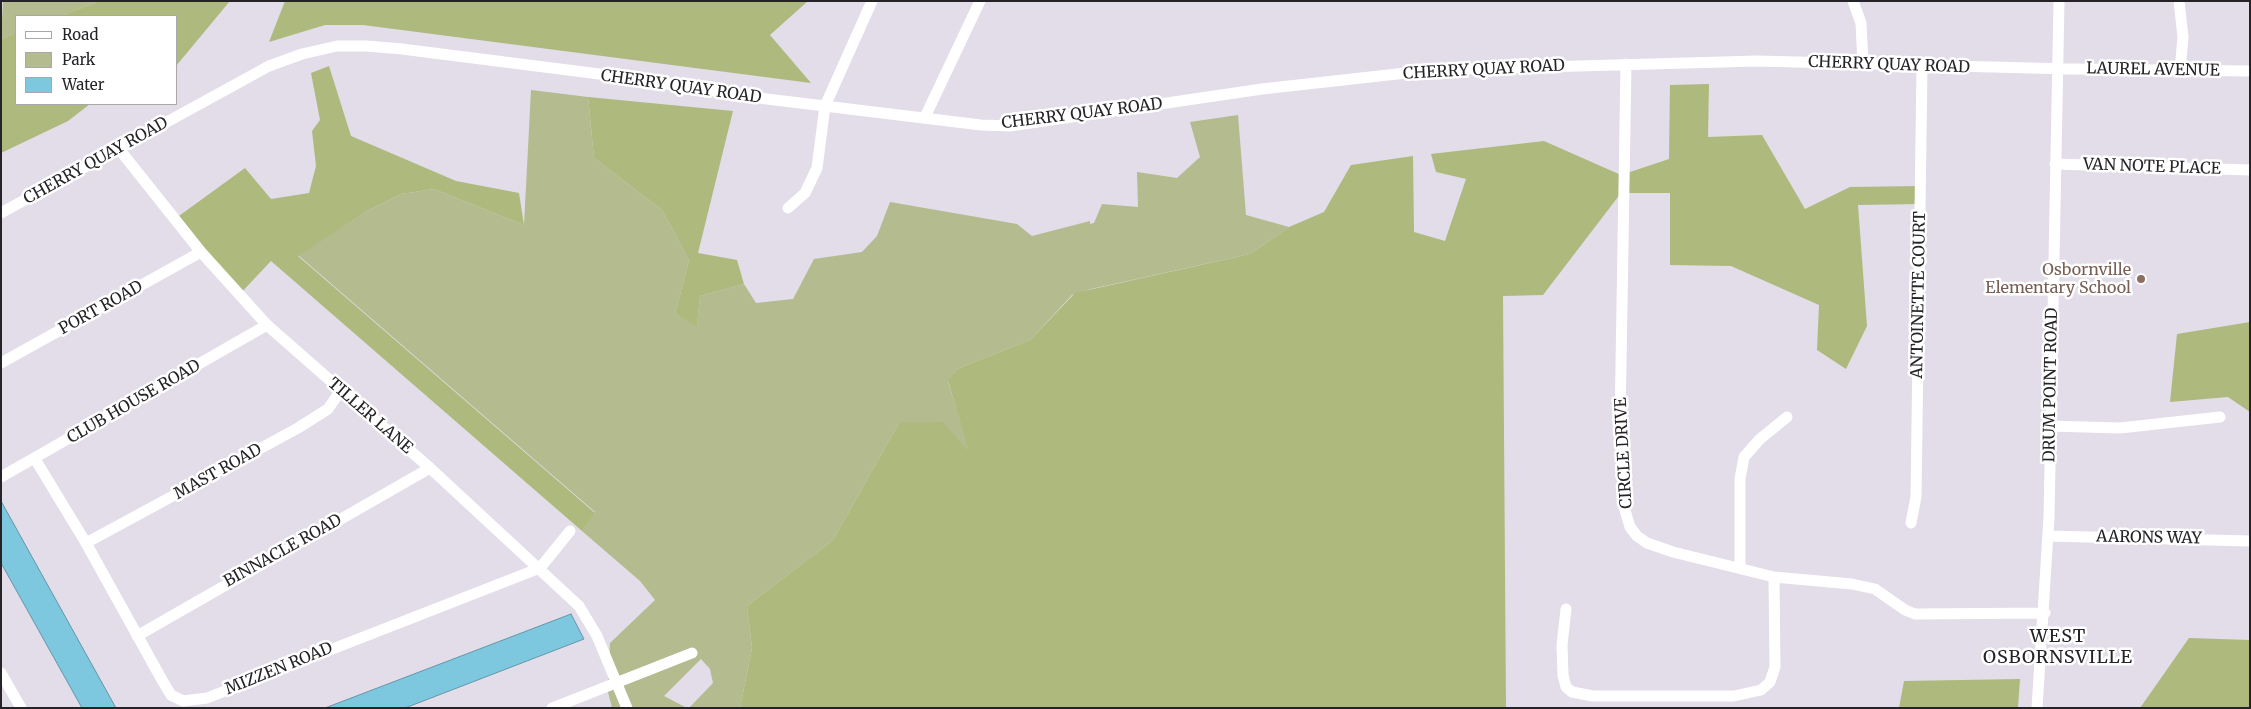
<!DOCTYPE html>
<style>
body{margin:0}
#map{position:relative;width:2251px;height:709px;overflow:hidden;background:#e2dde8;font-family:Merriweather,serif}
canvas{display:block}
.frame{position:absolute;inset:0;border:2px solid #252327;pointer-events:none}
.legend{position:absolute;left:15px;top:15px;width:162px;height:90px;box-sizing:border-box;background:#fff;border:1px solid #a8a7a9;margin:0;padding:6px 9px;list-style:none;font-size:15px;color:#252327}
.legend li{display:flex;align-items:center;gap:10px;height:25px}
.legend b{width:25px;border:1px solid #a8a7a9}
</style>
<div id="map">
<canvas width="2251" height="709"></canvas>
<div class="frame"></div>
<ul class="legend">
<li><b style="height:6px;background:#fff"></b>Road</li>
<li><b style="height:14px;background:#b3bb8f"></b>Park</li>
<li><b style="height:14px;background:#7dc7df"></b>Water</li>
</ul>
</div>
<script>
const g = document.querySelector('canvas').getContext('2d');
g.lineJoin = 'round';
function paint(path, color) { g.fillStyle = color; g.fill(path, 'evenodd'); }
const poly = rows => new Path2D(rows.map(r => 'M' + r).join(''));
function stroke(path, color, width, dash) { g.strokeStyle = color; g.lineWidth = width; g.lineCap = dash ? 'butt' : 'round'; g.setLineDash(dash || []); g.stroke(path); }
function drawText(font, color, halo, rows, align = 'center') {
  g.font = font + ' Merriweather,serif'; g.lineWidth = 5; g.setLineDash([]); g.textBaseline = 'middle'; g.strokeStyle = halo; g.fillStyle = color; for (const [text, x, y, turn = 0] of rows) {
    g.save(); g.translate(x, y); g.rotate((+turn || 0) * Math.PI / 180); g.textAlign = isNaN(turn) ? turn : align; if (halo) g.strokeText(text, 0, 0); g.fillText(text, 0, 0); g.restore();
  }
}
paint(poly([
 [3,1,100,1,60,16,16,16,16,33,1,39],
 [531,90,588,97,594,158,662,210,689,260,675,314,697,325,700,296,744,284,756,303,793,299,814,259,862,252,877,236,890,202,1017,224,1032,236,1090,221,1090,224,1094,223,1102,204,1138,207,1137,172,1177,178,1200,157,1190,122,1238,115,1246,215,1289,227,1250,254,1091,289,1072,295,1030,340,957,369,948,382,970,453,899,423,833,540,747,606,752,648,740,708,689,708,713,683,710,669,701,659,664,696,687,708,612,708,608,692,610,643,655,600,640,581,582,531,595,512,298,255,367,211,401,194,434,189,524,225]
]), '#b3bb8f');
paint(poly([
 [100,1,230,1,176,66,176,16,60,16],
 [285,1,808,1,770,35,811,83,363,25,325,25,269,42],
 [16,33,16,104,90,104,68,121,1,153,1,39],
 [329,66,351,136,456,181,519,193,524,225,434,189,401,194,367,211,298,256,595,513,582,531,271,261,237,297,172,221,245,168,271,199,309,193,316,166,312,131,320,120,311,73],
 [1709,84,1708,137,1762,135,1805,209,1850,187,1921,186,1920,204,1858,205,1867,326,1846,369,1817,350,1819,305,1731,266,1670,265,1670,193,1621,193,1543,295,1503,296,1506,708,740,708,752,648,747,606,833,540,899,423,943,422,969,452,948,381,957,369,1030,340,1075,293,1250,254,1289,227,1324,212,1351,165,1413,156,1414,232,1445,241,1466,179,1436,172,1431,154,1544,141,1621,175,1669,159,1670,85],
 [588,97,733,111,698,253,737,260,744,284,700,296,697,326,675,314,689,260,662,210,594,158],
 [2250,322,2250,412,2228,397,2170,402,2177,334],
 [2189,638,2250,640,2250,708,2140,708],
 [2020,679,2018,708,1899,708,1904,681]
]), '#aeb97d');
const water = poly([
 [1,501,116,708,82,708,1,563,1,501],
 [571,614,584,639,405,708,325,708,571,614]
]);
paint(water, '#7dc7df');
stroke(water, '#6396a8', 1);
stroke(poly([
 [1853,1,1861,23,1863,64],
 [2179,1,2183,37,2180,70],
 [1626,64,1620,425,1624,507,1630,527,1637,536,1647,543,1673,552,1774,577,1852,584,1875,589,1905,610,1915,614,2045,613],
 [925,117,980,1],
 [119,149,201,252,267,325,430,468,579,606,597,636,627,708],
 [2055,164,2250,170],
 [788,208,805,193,817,168,825,106,872,1],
 [1,213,269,66,302,54,337,46,366,46,402,49,623,77,767,99,981,125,1010,126,1262,89,1424,71,1471,69,1757,61,2070,69,2250,71],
 [1,363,201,252],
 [2050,426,2120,428,2220,417],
 [35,459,86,543,162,680,171,695,183,701,207,698,540,568,570,531],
 [1,477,267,325],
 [1911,523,1916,497,1922,66],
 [2048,536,2250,541],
 [86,543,298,428,328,409,341,390],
 [1740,567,1740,479,1744,457,1760,439,1787,417],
 [1566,609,1562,645,1563,675,1566,687,1572,692,1593,696,1734,696,1761,690,1770,682,1775,667,1774,577],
 [137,636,430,468],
 [1,673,21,708],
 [552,708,692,653],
 [2037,708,2049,517,2059,1]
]), '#fff', 11);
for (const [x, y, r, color] of [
 [2141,279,5,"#8d6e63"]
]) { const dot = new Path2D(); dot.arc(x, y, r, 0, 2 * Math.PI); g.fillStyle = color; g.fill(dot); stroke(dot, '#fff', 2); }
drawText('16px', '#252327', '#fff', [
 ["CHERRY QUAY ROAD",1889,65,2],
 ["CHERRY QUAY ROAD",1484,70,-3],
 ["LAUREL AVENUE",2153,70,1],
 ["CHERRY QUAY ROAD",681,87,8],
 ["CHERRY QUAY ROAD",1082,114,-7],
 ["CHERRY QUAY ROAD",96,161,-29],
 ["VAN NOTE PLACE",2152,167,2],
 ["ANTOINETTE COURT",1919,295,-89],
 ["PORT ROAD",101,308,-29],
 ["DRUM POINT ROAD",2051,385,-89],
 ["CLUB HOUSE ROAD",134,402,-30],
 ["TILLER LANE",370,416,41],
 ["CIRCLE DRIVE",1624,453,-93],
 ["MAST ROAD",218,472,-29],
 ["AARONS WAY",2149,538,1],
 ["BINNACLE ROAD",283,551,-29],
 ["MIZZEN ROAD",279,669,-22]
]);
drawText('16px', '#785e54', '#fff', [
 ["Osbornville",2131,270],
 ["Elementary School",2131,288]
], 'right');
g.letterSpacing = '1px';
drawText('18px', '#252327', '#fff', [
 ["WEST",2058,637],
 ["OSBORNSVILLE",2058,658]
]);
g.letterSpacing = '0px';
</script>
